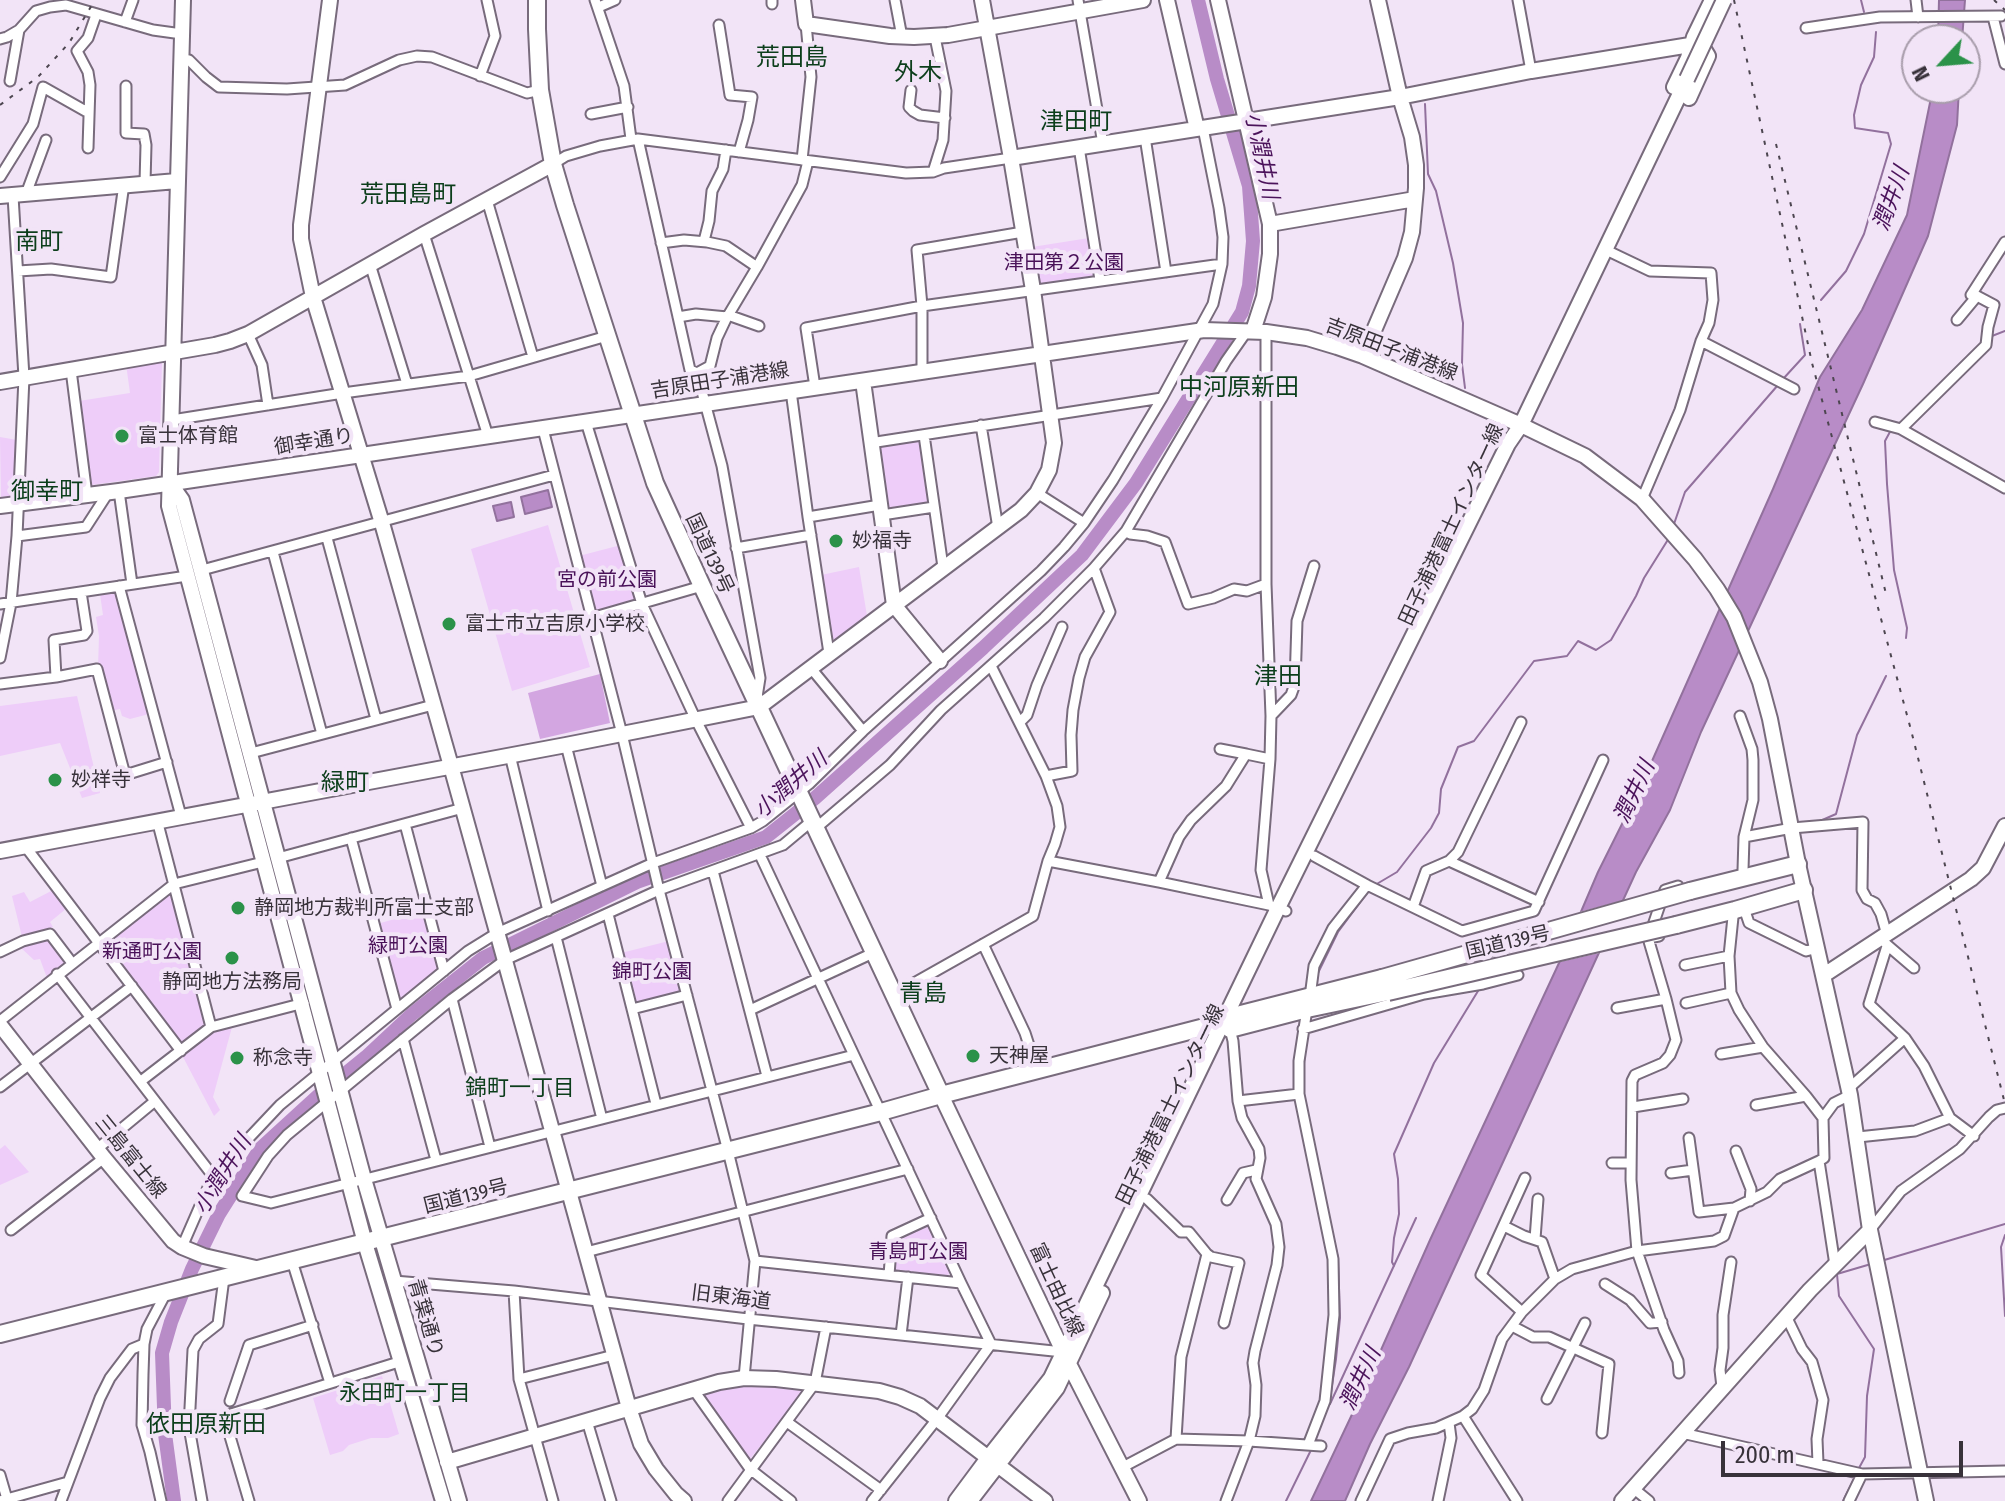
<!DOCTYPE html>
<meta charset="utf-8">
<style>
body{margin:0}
#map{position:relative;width:2005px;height:1501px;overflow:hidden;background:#f2e4f7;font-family:"Fira Sans Condensed",sans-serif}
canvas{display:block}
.north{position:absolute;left:1901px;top:24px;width:80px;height:80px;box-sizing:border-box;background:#f2e4f7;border:2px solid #a89dab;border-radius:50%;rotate:244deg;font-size:22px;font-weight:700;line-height:32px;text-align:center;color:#38323a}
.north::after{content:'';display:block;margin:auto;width:28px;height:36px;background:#2b9249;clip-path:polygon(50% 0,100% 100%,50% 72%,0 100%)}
.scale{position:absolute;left:1721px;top:1441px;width:242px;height:36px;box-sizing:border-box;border:4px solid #38323a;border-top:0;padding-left:10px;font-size:24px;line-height:28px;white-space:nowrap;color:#38323a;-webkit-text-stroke:6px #f2e4f7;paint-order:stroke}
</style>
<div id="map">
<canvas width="2005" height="1501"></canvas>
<div class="north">N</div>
<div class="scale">200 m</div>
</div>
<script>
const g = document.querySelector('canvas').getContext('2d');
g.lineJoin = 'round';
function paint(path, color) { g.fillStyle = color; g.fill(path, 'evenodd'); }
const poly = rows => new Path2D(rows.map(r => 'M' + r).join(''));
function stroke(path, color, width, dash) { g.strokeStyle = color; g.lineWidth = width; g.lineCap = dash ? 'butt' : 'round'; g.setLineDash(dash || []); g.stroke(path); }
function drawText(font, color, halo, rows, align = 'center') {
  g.font = font + ' "Fira Sans Condensed","Noto Sans JP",sans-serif'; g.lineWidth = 8; g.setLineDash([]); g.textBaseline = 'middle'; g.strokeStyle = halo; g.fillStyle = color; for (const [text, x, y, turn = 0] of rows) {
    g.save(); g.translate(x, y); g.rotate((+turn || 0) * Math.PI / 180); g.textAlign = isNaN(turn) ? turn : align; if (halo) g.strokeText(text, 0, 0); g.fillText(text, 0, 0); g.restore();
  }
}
paint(poly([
 [1089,238,1095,278,1038,287,1032,247],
 [159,359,162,363,159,472,156,476,92,485,89,483,79,401,130,393,126,364],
 [0,437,17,440,15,492,10,496,1,497],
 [919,440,929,504,885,511,875,447],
 [548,525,590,667,512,691,471,549],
 [621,545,640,603,593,615,575,557],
 [859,567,867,616,835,640,830,638,821,575],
 [113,592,116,594,149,714,130,719,122,716,120,709,110,711,98,668,99,636,96,617,103,615,100,594],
 [77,696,100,793,82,798,60,743,0,756,0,706],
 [55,889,67,908,50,922,53,927,46,931,69,962,47,978,40,959,34,960,19,946,23,941,12,896,24,892,30,902],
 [169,895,173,895,206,1025,184,1044,180,1044,106,946,106,941],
 [423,911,438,967,437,971,400,1001,397,998,377,924],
 [669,941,682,992,680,995,637,1005,634,1004,621,953],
 [229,1025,232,1027,213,1097,220,1110,214,1116,183,1057,211,1031],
 [5,1145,29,1172,0,1185,0,1149],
 [924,1225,929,1225,950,1272,947,1277,894,1271,895,1239],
 [382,1376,399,1434,388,1438,371,1438,349,1445,343,1451,330,1455,313,1398],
 [764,1383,799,1386,806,1390,750,1459,747,1459,702,1394,735,1386]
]), '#eecdf9');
paint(poly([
 [600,674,610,723,540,739,528,693]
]), '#d3a6e1');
const water = poly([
 [1939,0,1965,0,1962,40,1938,40,1939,0],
 [1933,88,1959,88,1957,125,1928,236,1863,384,1701,732,1670,810,1636,872,1409,1367,1370,1444,1345,1501,1311,1501,1356,1406,1430,1240,1559,963,1598,872,1640,788,1773,489,1820,377,1862,310,1907,215,1933,88],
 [548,490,552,507,525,514,521,497,548,490],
 [511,502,514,517,497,521,493,506,511,502]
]);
paint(water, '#b88cc7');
stroke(water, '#92719d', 2);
paint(poly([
 [1628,899,1604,952,1555,963,1576,913]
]), '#f2e4f7');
stroke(poly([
 [1861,0,1864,12],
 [1425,104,1428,174,1436,191,1453,263,1463,323,1462,364,1465,388],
 [1821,300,1846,271,1864,234,1891,144,1888,133,1855,128,1854,115,1861,85,1874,57,1876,32],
 [1992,336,2005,331],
 [1783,379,1805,355,1800,324],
 [1891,430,1885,441,1887,484,1894,570,1907,628,1906,638],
 [1674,524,1685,492,1778,385],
 [1820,821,1836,814,1857,735,1886,676],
 [1375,885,1397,872,1431,828,1439,813,1441,789,1458,747,1474,741,1534,661,1567,656,1578,641,1596,650,1611,640,1636,596,1644,578,1669,538],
 [1317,975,1338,932,1370,889],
 [1304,1064,1305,1051],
 [1304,1071,1304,1096],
 [2005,1235,2001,1247,2005,1316],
 [1881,1261,2005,1224],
 [1394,1266,1392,1262,1394,1238,1399,1214,1398,1179,1394,1154,1434,1063,1478,991],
 [1330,1404,1416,1218],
 [1329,1405,1336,1359,1340,1318,1338,1258,1333,1236],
 [1859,1468,1865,1457,1867,1396,1874,1349,1839,1296,1837,1274,1871,1264],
 [1286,1501,1311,1450],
 [1843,1501,1855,1477]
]), '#92719d', 2);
stroke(poly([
 [174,1501,165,1434,162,1353,171,1322,192,1269,219,1214,260,1149,318,1096,366,1057,411,1015,483,958,637,882,766,837,815,798,983,648,1082,555,1136,483,1242,312,1249,286,1253,241,1249,186,1217,79,1198,0]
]), '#b88cc7', 14);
const street = poly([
 [595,0,624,86,631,139],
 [772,0,772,4],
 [895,0,902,37],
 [1078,0,1103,144],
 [1518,0,1531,71],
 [1916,0,1918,17],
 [599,7,615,0],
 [1993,17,2005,64],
 [125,22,133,0],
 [719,25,730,95,752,97,748,120,739,152],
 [1806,28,1880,17,2001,16],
 [0,39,7,37,19,30,36,11,50,7,66,5,153,30,182,34],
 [181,59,189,60,206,77,219,87,287,89,345,85,399,60,417,56,432,57,527,93,540,90],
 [480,76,495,36,487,0],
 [10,81,19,30],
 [126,86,126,133,144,134,146,145,145,183],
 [911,90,909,107,913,111,920,115,945,118],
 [591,114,628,107],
 [1145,137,1166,272],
 [638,139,690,370,697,373,722,466,760,678,757,697],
 [1079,147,1100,280],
 [88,148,90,85,88,72,77,51,88,38,96,15],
 [802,160,811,77,806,24],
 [553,164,566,156,600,146,638,139,906,173,933,172,944,168,1011,158],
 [933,172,943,140,946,91,935,37],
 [0,177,33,124,43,87,89,113],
 [26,194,46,140],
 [487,200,533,357],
 [424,234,488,436],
 [704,241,709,221,712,191,723,169,726,150],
 [661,243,684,240,707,242,726,246,757,267],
 [1606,250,1650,271,1711,273,1713,300,1709,323,1701,341,1680,410,1642,499],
 [370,264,407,384],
 [18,271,51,269,111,277,124,184],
 [728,315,759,326],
 [678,317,696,314,727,317],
 [1957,320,1977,296,1971,295,2005,242],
 [1266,332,1266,584,1271,716,1270,759,1261,870,1269,905],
 [248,334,262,365,268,405],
 [1701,341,1794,389],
 [71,370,87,495],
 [922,371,922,306,917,250,1023,232],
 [697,373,710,366,717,338,726,319,757,267,802,185,808,161],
 [815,387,806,328,922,306,1222,264],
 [791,391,808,517,829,653],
 [172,420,343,393,469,376,607,336],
 [586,422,642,604,696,720,751,828],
 [1875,422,1901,429,2005,488],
 [981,425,998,528],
 [543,429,622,734,659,890,728,1151,755,1261,744,1378],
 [1901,429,1986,345,1988,327,1994,305,1977,296],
 [924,435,943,567],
 [870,443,1162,398],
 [119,491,132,584],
 [1037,493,1084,523],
 [882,515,934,507],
 [808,517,880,505],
 [1126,531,1130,534,1147,536,1165,542,1188,604,1213,598,1234,589,1247,591,1266,584],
 [17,536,86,527,108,493],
 [327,538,376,719],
 [736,548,811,535],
 [273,552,322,734],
 [202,570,554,475],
 [119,586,181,816],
 [0,604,187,576],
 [591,618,702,586],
 [0,658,11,603,17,536,24,377,13,196],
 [810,667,863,731],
 [56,677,54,640,84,635,87,631,81,592],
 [0,684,56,677,97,669,125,775,167,762],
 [1271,716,1291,695,1295,684,1297,621,1314,566],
 [1740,716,1752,749,1753,760,1753,800,1744,837,1743,870],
 [1020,722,1027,715,1037,685,1062,627],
 [566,745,602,886],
 [1220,749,1246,754],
 [251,753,433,705],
 [510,755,548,911],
 [1046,776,1072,771,1071,735,1073,710,1079,678,1085,657,1110,612,1094,568],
 [157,820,211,1027],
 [813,820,783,845,659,890,505,960,452,999,287,1135,268,1156,242,1196,271,1203,854,1055],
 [405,824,444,971],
 [816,828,890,765,941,710,1044,618,1094,568,1126,531,1226,361,1247,331],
 [1744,837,1792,828,1863,822,1862,890,1867,899,1875,903,1881,914,1887,935],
 [351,838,397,1009],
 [25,846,181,1051],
 [760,855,961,1283,991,1344],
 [278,858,463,808],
 [1048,861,1159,882,1269,905,1286,911],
 [1449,861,1539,902],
 [713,871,767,1076],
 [1159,882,1179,837,1191,820,1226,786,1246,754,1270,759],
 [1367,885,1462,931,1534,911,1603,760],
 [1413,907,1426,871,1449,861,1458,852,1521,722],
 [608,914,656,1104],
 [1746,914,1749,923,1806,951,1818,948],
 [1733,917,1729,956,1731,993,1739,1010,1763,1047,1806,1096,1823,1118],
 [1651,931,1665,890,1678,886],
 [1659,936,1648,938,1666,999,1676,1040,1670,1055,1663,1063,1635,1075,1632,1081,1631,1180,1637,1251,1664,1330,1678,1361,1679,1373],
 [556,937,602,1119],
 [983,944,1025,1033,1037,1070],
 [1886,944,1914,968],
 [1887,946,1869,1004,1905,1038,1924,1066,1950,1118,1974,1136],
 [0,952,23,941,50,934,72,963],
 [1685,965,1729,956],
 [57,974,213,1176],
 [893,995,1033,916,1048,861,1055,844,1060,827,1057,806,1046,776,991,666],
 [1310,997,1314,966,1333,928,1367,885,1314,856],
 [452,999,490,1147],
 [1686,1003,1731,993],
 [1617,1008,1666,999],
 [632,1009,687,995],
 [1307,1009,1299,1061,1299,1094,1333,1259,1334,1315,1325,1401,1308,1445],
 [750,1010,873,953],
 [0,1021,174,884,263,862],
 [1303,1029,1424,994,1483,984,1518,975],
 [403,1039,436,1160],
 [1721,1054,1763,1047],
 [141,1081,211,1027,304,1003],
 [0,1087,132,986],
 [1848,1089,1905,1038],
 [1238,1101,1299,1094],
 [1756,1105,1806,1096],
 [1633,1107,1683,1099],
 [1858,1137,1915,1131,1950,1118],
 [1689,1138,1699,1212,1734,1208,1767,1192,1780,1179,1819,1161],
 [97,1149,155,1101],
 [1736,1151,1751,1189,1750,1201],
 [1612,1163,1631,1163],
 [1671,1173,1693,1170],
 [1147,1199,1181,1232,1189,1232,1207,1254,1211,1257,1239,1263,1224,1323],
 [1227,1200,1243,1173,1256,1170],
 [1504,1226,1524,1236,1542,1242,1555,1279],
 [11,1230,104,1158],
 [1870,1230,1901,1191,1960,1149,1989,1117,1997,1110,2005,1108],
 [1535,1239,1538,1199],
 [182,1247,213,1176,280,1105,468,951,497,933,653,863,751,828,763,821,809,784,863,731,1041,571,1064,547,1084,523,1113,480,1162,398,1213,304,1222,264,1223,237,1219,208,1203,128],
 [586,1252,908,1169],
 [292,1261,330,1383],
 [755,1261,961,1283],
 [1835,1265,1819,1161,1824,1158,1823,1118,1834,1103,1850,1095],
 [889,1275,892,1236,931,1218],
 [394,1281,514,1291,748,1319,1063,1352],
 [1605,1284,1630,1300,1650,1323,1662,1322],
 [514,1291,519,1379,553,1501],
 [1522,1312,1481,1275,1525,1178],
 [1786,1316,1802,1349,1812,1362,1823,1400,1817,1439,1818,1463],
 [1512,1326,1533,1337,1549,1337,1609,1364,1602,1433],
 [901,1335,908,1277],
 [519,1379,614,1355],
 [1722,1387,1720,1370,1723,1348,1723,1315,1731,1262],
 [693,1389,750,1469,791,1501],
 [1547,1399,1585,1323],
 [230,1401,249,1345,313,1325],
 [224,1416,249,1501],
 [1463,1416,1517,1501],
 [587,1421,611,1501],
 [787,1422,881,1490],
 [189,1427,402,1361],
 [1682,1433,1862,1474,2005,1471],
 [1176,1439,1181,1357,1207,1254],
 [1121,1468,1176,1439,1249,1441,1321,1446],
 [0,1475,7,1499],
 [1633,1488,1649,1501],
 [0,1501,68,1482],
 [61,1501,100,1398,110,1378,132,1349,144,1344],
 [161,1501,150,1452,142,1425,143,1374,144,1344,147,1329,166,1293],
 [202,1501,189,1427,193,1350,199,1339,218,1324,224,1278],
 [728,1501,815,1383,826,1327],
 [872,1501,937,1419,991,1344],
 [1226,1501,1249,1441,1255,1416,1256,1385,1253,1363,1255,1351,1277,1265,1279,1247,1276,1224,1256,1179,1260,1158,1259,1149,1242,1118,1238,1101,1233,1041,1230,1029],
 [1361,1501,1390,1439,1408,1433,1436,1428,1463,1416,1472,1409,1484,1390,1502,1339,1522,1312,1555,1279,1572,1269,1637,1251,1714,1241,1724,1236,1734,1208],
 [1438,1501,1451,1438,1449,1423],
 [1849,1501,1862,1474]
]);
const secondary = poly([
 [183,0,169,506,365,1243,443,1501],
 [330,0,301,225,301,239,313,297,382,523,451,766,629,1408,641,1444,656,1469,676,1494,684,1501],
 [803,0,806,24,890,36,914,37,948,35,1143,0],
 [1167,0,1197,129],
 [1218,0,1270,224,1270,254,1264,297,1253,331],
 [1674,87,1688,58,1694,37,1712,0],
 [1011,158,1400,97,1531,71,1690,45,1705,51,1708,56,1689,98],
 [0,196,177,181],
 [1270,224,1415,199],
 [1363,356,1405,258,1412,232,1416,188,1416,165,1412,137,1400,97,1378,0],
 [863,381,894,605,940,661],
 [0,382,215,345,230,341,248,334,424,234,553,164],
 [170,483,182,500,364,1179,459,1501],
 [0,506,119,491,1204,330,1266,332,1307,338,1337,347,1363,356,1521,425,1585,456,1642,499,1695,559,1717,589,1734,617,1760,682,1770,719,1798,864,1850,1095,1870,1230,1926,1501],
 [0,851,566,745,759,707,1021,510,1037,493,1049,470,1054,443,1033,290,1011,158,982,0],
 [1824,975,1971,879,1983,868,2005,826],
 [941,1095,1069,1364,1139,1501],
 [447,1462,719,1382,744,1378,776,1379,879,1391,900,1397,920,1406,1045,1501],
 [956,1501,988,1458,1051,1378,1278,908,1508,444,1521,425,1687,79],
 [970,1501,1057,1388,1102,1293],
 [1622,1501,1810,1290,1870,1230]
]);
const primary = poly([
 [0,1025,104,1158,173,1241,182,1247,204,1256,260,1269]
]);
const highway = poly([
 [537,0,537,29,540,90,553,164,565,205,655,483,702,586,941,1095],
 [1690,891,1798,864],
 [1676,925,1735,910,1804,890],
 [1224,1022,1230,1029,1307,1009,1388,992],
 [0,1334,881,1112,941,1095,1224,1022,1237,1015,1382,978]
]);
stroke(street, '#786b7c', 13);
stroke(secondary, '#786b7c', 18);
stroke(primary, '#786b7c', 18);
stroke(highway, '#786b7c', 20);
stroke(street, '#fff', 9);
stroke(secondary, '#fff', 14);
stroke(primary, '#fff', 14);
stroke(highway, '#fff', 16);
stroke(poly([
 [1734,0,1812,363,1911,730,2005,1104],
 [1994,0,2005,10],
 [0,105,38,77,69,43,95,0],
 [1776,144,1887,598]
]), '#4d4650', 2, [4, 8]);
const secondaryBridge = poly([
 [1687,79,1724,0]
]);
const highwayBridge = poly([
 [1382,978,1690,891],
 [1388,992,1676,925]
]);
stroke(secondaryBridge, '#786b7c', 18, []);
stroke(highwayBridge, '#786b7c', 20, []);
stroke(secondaryBridge, '#fff', 14);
stroke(highwayBridge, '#fff', 16);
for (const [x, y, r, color] of [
 [122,436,8,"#2b9249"],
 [836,541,8,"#2b9249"],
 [449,624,8,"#2b9249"],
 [55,780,8,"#2b9249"],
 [238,908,8,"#2b9249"],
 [232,958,8,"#2b9249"],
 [973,1056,8,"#2b9249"],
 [237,1058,8,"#2b9249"]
]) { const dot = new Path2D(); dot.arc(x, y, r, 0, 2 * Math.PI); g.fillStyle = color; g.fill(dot); stroke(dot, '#f2e4f7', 3); }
drawText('20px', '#491158', '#f2e4f7', [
 ["津田第２公園",1064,263],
 ["宮の前公園",607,580],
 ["緑町公園",408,946],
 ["新通町公園",152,952],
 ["錦町公園",652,972],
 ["青島町公園",918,1252]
]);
drawText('20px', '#38323a', '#f2e4f7', [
 ["吉原田子浦港線",1391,350,21],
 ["吉原田子浦港線",720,381,-9],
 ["御幸通り",314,442,-9],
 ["田子浦港富士インター線",1452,525,-65],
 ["国道139号",709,554,65],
 ["国道139号",1508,943,-13],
 ["田子浦港富士インター線",1171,1105,-64],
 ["三島富士線",130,1157,51],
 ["国道139号",466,1197,-14],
 ["富士由比線",1056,1290,65],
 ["旧東海道",731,1298,7],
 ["青葉通り",425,1318,74]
]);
drawText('20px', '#38323a', '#f2e4f7', [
 ["富士体育館",138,436],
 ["妙福寺",852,541],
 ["富士市立吉原小学校",465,624],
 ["妙祥寺",71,780],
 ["静岡地方裁判所富士支部",254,908],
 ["静岡地方法務局",232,982,"center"],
 ["天神屋",989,1056],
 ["称念寺",253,1058]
], 'left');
drawText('italic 22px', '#4b135b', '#f2e4f7', [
 ["小潤井川",1261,156,78],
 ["潤井川",1892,199,-70],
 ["小潤井川",791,785,-41],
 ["潤井川",1635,792,-65],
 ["小潤井川",223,1175,-58],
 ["潤井川",1361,1379,-65]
]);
drawText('22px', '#0c3e1b', '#f2e4f7', [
 ["錦町一丁目",520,1089],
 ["永田町一丁目",405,1394]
]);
drawText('24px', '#0c3e1b', '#f2e4f7', [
 ["荒田島",792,58],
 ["外木",918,73],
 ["津田町",1076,122],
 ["荒田島町",408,195],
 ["南町",39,242],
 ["中河原新田",1239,388],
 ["御幸町",47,492],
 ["津田",1278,677],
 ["緑町",345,783],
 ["青島",923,994],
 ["依田原新田",206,1425]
]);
</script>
